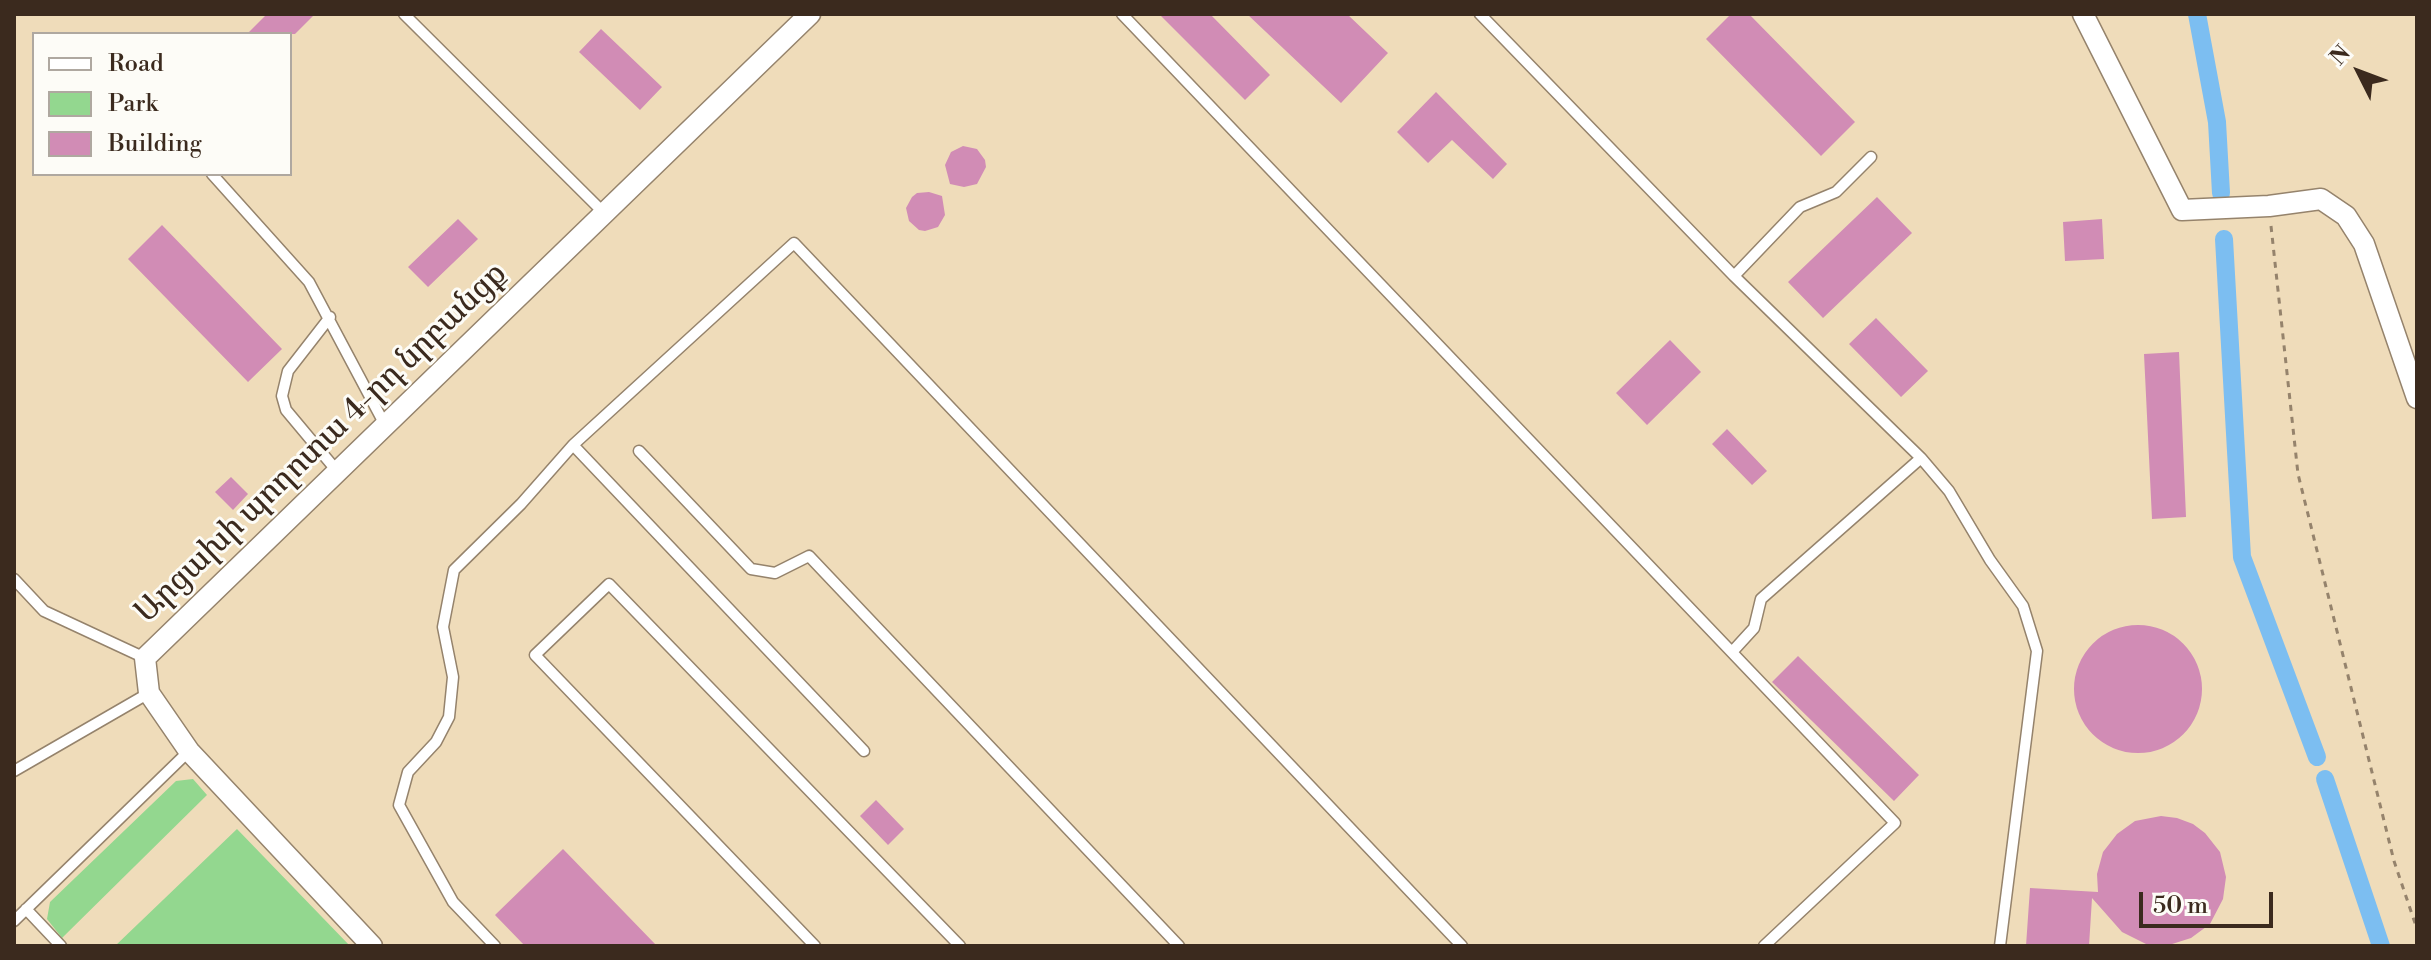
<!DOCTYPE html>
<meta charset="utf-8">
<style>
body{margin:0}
#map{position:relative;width:2431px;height:960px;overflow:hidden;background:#efdcba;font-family:"Libre Bodoni",serif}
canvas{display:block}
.frame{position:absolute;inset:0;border:16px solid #3b2a1e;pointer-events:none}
.legend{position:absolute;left:32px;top:32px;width:260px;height:144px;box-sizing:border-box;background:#fdfcf7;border:2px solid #afa8a0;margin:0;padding:10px 14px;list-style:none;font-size:24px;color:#3b2a1e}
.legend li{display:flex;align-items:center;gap:16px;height:40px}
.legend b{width:40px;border:2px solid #afa8a0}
.north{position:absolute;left:2319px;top:32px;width:80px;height:80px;-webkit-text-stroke:6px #fdfcf7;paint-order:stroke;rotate:312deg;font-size:22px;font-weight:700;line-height:32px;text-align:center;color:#3b2a1e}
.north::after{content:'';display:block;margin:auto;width:28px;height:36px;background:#3b2a1e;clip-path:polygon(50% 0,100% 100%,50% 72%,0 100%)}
.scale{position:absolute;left:2139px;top:892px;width:134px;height:36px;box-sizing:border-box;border:4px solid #3b2a1e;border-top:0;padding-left:10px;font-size:24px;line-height:28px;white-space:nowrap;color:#3b2a1e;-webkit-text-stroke:6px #fdfcf7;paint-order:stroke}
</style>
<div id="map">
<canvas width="2431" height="960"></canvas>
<div class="frame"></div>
<ul class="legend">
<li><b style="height:10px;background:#fff"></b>Road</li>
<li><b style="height:22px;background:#93d78f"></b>Park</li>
<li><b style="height:22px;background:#d18cb5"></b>Building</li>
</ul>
<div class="north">N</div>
<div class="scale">50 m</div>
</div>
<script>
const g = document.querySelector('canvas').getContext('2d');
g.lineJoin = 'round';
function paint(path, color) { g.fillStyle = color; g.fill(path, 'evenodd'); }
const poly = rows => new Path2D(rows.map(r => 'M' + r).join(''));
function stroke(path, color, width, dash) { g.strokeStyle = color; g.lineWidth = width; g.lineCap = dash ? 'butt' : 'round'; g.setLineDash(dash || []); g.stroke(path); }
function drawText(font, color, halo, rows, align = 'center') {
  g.font = font + ' "Libre Bodoni","Noto Serif Armenian",serif'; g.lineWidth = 6; g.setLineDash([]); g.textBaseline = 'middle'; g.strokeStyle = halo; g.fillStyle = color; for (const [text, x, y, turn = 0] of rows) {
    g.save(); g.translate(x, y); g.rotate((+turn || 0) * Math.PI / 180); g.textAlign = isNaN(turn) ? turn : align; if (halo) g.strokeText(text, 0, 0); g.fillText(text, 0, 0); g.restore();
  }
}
paint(poly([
 [193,779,207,795,62,938,47,919,50,902,176,781],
 [237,829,350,946,115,946]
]), '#93d78f');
stroke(poly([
 [2197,14,2217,122,2221,193],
 [2224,239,2242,557,2317,757],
 [2325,779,2381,946]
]), '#7cbef1', 18);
paint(poly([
 [267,14,315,14,295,34,247,34],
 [1159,14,1210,14,1270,75,1245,100],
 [1247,14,1347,14,1388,53,1341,103],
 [1731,14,1749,14,1855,122,1821,156,1706,39],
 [601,29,662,87,640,110,579,52],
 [1436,92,1507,164,1493,179,1452,140,1428,163,1397,132],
 [963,146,977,149,985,160,986,167,977,184,964,187,950,184,945,165,951,152],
 [929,192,942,196,945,215,938,227,925,231,919,230,909,221,906,208,912,197,917,193],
 [1877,197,1912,233,1823,318,1788,282],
 [458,219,478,239,428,287,408,267],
 [2102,219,2104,259,2065,261,2063,222],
 [162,225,282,349,248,382,128,259],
 [1876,318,1928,371,1901,397,1849,344],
 [1670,340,1701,372,1647,425,1616,393],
 [2179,352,2186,517,2152,519,2144,354],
 [1727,429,1767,471,1752,485,1712,444],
 [231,477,248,494,233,510,215,492],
 '2074 689a64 64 0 1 1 128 0a64 64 0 1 1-128 0Z',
 [1798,656,1919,775,1894,801,1772,682],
 [876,800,904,829,888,845,860,816],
 [2161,816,2177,818,2193,824,2205,833,2220,852,2226,877,2223,899,2210,924,2191,938,2169,945,2146,944,2122,932,2092,898,2089,946,2026,946,2030,888,2098,892,2097,874,2103,852,2117,834,2135,821],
 [563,849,657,946,525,946,495,915]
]), '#d18cb5');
const service = poly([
 [404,14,604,213],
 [1122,14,1895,823,1764,946],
 [1480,14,1734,276,1921,458,1761,599,1754,628,1732,652],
 [212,174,309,282,385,425],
 [1734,276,1800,207,1836,192,1871,157],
 [330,317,288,371,282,396,286,410,337,471],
 [639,451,751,569,775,573,809,556,1179,946],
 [1921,458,1949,491,1990,560,2023,606,2037,651,2000,946],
 [14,579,44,611,145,658],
 [864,751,573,445,794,243,1462,946],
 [14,771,149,693],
 [26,909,61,946],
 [14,921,189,751],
 [495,946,453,902,399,805,408,772,436,742,449,717,453,677,443,627,454,570,521,504,573,445],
 [815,946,535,655,609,584,960,946]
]);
const minor = poly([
 [2083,14,2182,210,2269,206,2321,199,2346,216,2364,244,2417,398],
 [372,946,189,751,149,693,145,658,810,14]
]);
stroke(service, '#95836c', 13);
stroke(minor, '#95836c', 23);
stroke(poly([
 [2271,226,2298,474,2394,861,2417,929]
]), '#95836c', 3, [6, 6]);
stroke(service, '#fff', 10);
stroke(minor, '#fff', 20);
drawText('32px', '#3b2a1e', '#fdfcf7', [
 ["Արցախի պողոտա 4-րդ նրբանցք",322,444,-44]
]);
</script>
